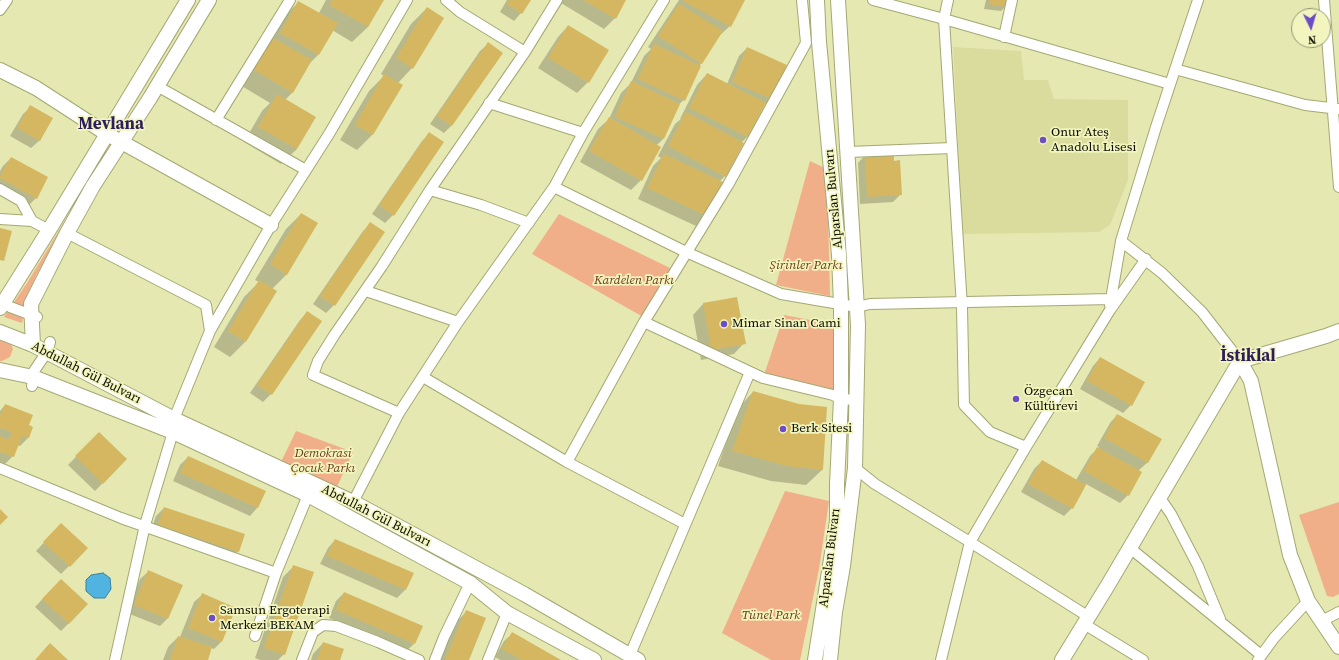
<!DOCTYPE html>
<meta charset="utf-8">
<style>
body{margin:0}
#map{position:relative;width:1339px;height:660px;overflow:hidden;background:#e5e8b1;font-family:"Source Serif 4",serif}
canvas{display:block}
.north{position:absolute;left:1291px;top:8px;width:40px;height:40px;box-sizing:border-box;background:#f2f5be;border:1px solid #969872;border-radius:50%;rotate:175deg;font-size:11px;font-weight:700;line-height:16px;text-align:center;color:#0c0d00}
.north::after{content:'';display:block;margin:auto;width:14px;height:18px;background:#6c4dc6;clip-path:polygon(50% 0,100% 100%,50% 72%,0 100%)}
</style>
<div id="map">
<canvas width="1339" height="660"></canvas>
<div class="north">N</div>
</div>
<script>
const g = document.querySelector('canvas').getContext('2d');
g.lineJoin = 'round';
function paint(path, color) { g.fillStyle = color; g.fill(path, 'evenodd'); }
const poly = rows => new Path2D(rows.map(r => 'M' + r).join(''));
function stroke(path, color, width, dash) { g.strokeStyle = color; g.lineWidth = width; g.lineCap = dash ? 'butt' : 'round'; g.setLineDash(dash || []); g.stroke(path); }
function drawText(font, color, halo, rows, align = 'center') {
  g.font = font + ' "Source Serif 4",serif'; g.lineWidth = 3.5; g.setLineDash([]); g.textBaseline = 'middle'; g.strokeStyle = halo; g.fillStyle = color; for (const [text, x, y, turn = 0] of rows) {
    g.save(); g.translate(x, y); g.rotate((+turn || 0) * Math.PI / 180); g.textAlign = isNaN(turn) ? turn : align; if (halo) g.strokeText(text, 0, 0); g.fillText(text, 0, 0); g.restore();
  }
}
paint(poly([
 [953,47,1021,51,1024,80,1048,80,1054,99,1128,100,1128,180,1110,225,1099,232,963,234]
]), '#d9dc9d');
paint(poly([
 [112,144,37,274,27,296,22,323,4,317,27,283],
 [810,161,827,169,830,296,776,285],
 [559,214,672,269,645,318,532,254],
 [784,315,837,325,833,395,763,378],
 [0,337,10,342,13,349,10,357,2,361,0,361],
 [296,431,353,452,336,489,280,464],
 [785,491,829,501,819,569,800,660,771,660,722,633],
 [1339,502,1339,594,1333,597,1327,596,1299,515]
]), '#f1af89');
const water = poly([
 [103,573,110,578,111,589,105,598,94,598,86,591,86,580,91,575,103,573]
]);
paint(water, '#51b3df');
stroke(water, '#3c819c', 1);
paint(poly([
 [326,0,383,0,368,27,352,42,332,30,318,55,309,64,293,92,285,100,297,149,281,164,244,142,262,111,270,103,240,85,283,17,299,2,319,13],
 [507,0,529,0,521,13,514,21,500,12],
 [563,0,625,0,615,18,604,29,561,3],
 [679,0,744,0,730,26,719,36,700,65,684,100,678,105,663,139,657,145,641,180,631,190,580,162,598,129,609,119,621,93,631,83,644,56,651,49,648,47],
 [986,0,1007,0,1006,6,1001,11,984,9],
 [427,8,412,68,398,83,402,85,372,135,357,150,340,140,369,91,384,76,381,74,411,24],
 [568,26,608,51,588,82,577,93,538,68,558,37],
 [488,44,451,126,444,133,430,124,480,51],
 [747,48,771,99,763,106,747,137,741,143,725,176,720,181,706,216,696,226,638,199,653,166,661,158,658,156,675,124,681,119,680,119,697,85,707,74,727,84,739,56],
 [31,107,52,119,39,141,31,148,10,136,23,114],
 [430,133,393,215,385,223,372,214,422,141],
 [865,155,893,162,901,194,893,202,860,204,858,163],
 [11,158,36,198,28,206,0,190,0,171,3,166],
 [301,214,287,274,272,289,245,342,230,357,214,347,244,297,259,282,255,280,286,229],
 [371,224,334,305,326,313,313,304,363,231],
 [736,298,744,343,734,354,701,360,693,315,703,304],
 [308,312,321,322,271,394,263,402,250,393,300,320],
 [1100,358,1143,383,1131,405,1123,413,1080,389,1093,366],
 [753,392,799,405,826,408,822,470,806,485,771,481,718,466,738,408],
 [5,405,28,426,32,427,28,438,20,446,17,445,13,456,5,464,0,462,0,411],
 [1117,415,1148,462,1138,471,1128,495,1120,503,1086,484,1072,508,1064,516,1021,492,1034,469,1042,461,1076,480,1090,456,1099,447,1097,446,1110,423],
 [99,433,126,459,95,491,68,465],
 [188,457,265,491,257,508,250,516,173,481,180,465],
 [164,508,238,551,231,559,150,533,156,516],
 [54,532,87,548,61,574,36,551],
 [335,540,412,573,405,590,397,598,320,564,328,548],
 [294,566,284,654,278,660,260,660,255,658,283,577],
 [148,572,167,619,160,626,127,613,140,579],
 [53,588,69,623,61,631,35,607],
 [344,593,414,644,406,651,329,618,336,601],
 [202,595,221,642,214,649,211,648,207,660,163,660,168,647,178,637,180,637,194,602],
 [467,611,468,660,440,660,456,622],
 [512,634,558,660,500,660,495,657,504,641],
 [323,643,339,660,311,660,313,654]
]), '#0003');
paint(poly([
 [332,0,384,0,368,27,329,5],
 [509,0,531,0,522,14,507,4],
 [583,0,626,0,616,19],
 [683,0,745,0,731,27,683,1],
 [990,0,1008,0,1007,7,989,4],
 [298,1,338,23,319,55,280,33],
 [679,4,723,31,702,64,658,36],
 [427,7,444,18,413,69,396,58],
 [568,25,609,50,589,83,548,58],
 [273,38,312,60,293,93,254,70],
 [488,42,503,53,452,126,437,116],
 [654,44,701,66,685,101,638,79],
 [747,47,787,65,772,99,732,82],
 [707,73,766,103,748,137,689,108],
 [384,74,403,85,373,135,355,125],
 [631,81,680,104,664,139,615,117],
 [277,94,316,117,297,149,258,127],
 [30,105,53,118,40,141,17,128],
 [686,112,744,143,726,177,668,146],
 [609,117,661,147,642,181,589,151],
 [429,132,444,142,394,216,379,205],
 [894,153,894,161,900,160,902,195,867,197,865,154],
 [664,154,723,182,707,216,647,188],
 [11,157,48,177,37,199,0,178,0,176],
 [301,213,318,223,287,275,270,264],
 [370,222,385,232,335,306,320,296],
 [0,228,12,231,4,261,0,260],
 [259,280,277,291,246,342,228,331],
 [737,297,746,344,711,350,703,303],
 [307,311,322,321,272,395,257,385],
 [1100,357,1145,382,1132,406,1087,381],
 [753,391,799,404,827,407,823,470,787,466,732,451],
 [5,404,33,415,29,425,33,427,29,438,22,436,14,457,0,452,0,436,9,440,12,432,0,428,0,414,1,415],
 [1117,414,1162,439,1148,463,1104,438],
 [99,432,127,459,103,484,75,456],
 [1097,447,1142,472,1129,496,1084,471],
 [188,456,266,491,258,508,180,473],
 [1042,460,1086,485,1073,509,1028,484],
 [164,507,245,534,239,552,158,525],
 [0,509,8,517,0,525],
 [61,523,88,548,70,567,43,542],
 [335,539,414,573,406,590,327,556],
 [293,565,314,572,285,655,264,648],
 [148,570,183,585,168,619,134,605],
 [61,579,88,604,69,624,42,599],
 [344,592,423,626,415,644,336,610],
 [202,593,236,608,222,642,188,628],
 [466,610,486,618,469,660,445,660],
 [512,632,561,660,522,660,502,649],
 [178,636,212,647,208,660,170,660],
 [323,642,344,649,340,660,317,660],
 [50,643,68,660,35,660]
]), '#d5b761');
const street = poly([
 [446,0,460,12,525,52],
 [802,0,806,43,728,185,644,322,763,378,833,395,841,399,857,400],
 [873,0,944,19,962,307,964,405,990,432,1026,447],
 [948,0,944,19,1170,84],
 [1324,0,1339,187],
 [0,10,7,0],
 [1004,37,1012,0],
 [1175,69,1305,105,1339,109],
 [157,86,306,170],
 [216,120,290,0],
 [583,133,664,0],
 [848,152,952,148],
 [554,187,686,252,781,294,857,307,870,304,1112,299],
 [0,189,21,201,32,221,49,230],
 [430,190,481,205,529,223],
 [0,219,32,221],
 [67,233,206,305,210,331,174,419],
 [1121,241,1162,273,1202,312,1240,361],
 [366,291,458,322],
 [0,300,10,307,37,317],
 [1110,305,1121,241,1156,127,1198,0],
 [210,331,271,225,329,134,407,0],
 [423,377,567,462,685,524],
 [32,386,34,371,47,352,50,342],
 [399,413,313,375,318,361,335,334,382,266,430,190,525,52,557,0],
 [567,462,644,322],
 [0,468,121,518,276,573],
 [855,468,875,484,970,542,1026,447,1110,310,1146,259],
 [1160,498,1171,514,1198,566,1220,619],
 [353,502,399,413,458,322,554,187,583,133,489,103],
 [1130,548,1261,655],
 [1322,621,1339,612],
 [1084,624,1143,660],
 [255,636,276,573,308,495],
 [630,655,750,372],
 [115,660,145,525,173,432],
 [302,660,313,632,323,625,336,626,378,642,419,660],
 [435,660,444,637,470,583],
 [488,660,507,613],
 [941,660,970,542,1089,617],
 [1258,660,1274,638,1308,601]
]);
const secondary = poly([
 [0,70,36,88,107,134,271,225],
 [0,308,49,230,188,0],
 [0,332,33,345,174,419,353,502,524,594,638,660],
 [33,345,31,304,67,233,93,186,150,98,209,0],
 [1240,361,1251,381,1290,555,1308,601,1339,647],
 [0,370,33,377,173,432,308,495,470,583,507,613,594,660],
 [815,660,837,521,837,484,841,399,841,305,839,255,819,42,817,0],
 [830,660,835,612,843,566,855,468,858,325,838,0],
 [1062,660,1108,585,1240,361,1326,336,1339,331]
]);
stroke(street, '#a5a873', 12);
stroke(secondary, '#a5a873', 16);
stroke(street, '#fff', 10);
stroke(secondary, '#fff', 14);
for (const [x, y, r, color] of [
 [1043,140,4,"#6c4dc6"],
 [724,324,4,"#6c4dc6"],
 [1016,399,4,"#6c4dc6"],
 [783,429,4,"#6c4dc6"],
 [212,618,4,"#6c4dc6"]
]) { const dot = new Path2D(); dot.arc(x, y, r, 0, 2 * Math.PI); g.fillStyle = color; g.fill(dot); stroke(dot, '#f2f5be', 1.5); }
drawText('13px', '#0c0d00', '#f2f5be', [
 ["Onur Ateş",1051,133],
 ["Anadolu Lisesi",1051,148],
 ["Mimar Sinan Cami",732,324],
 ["Özgecan",1024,392],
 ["Kültürevi",1024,407],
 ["Berk Sitesi",791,429],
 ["Samsun Ergoterapi",220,611],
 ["Merkezi BEKAM",220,626]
], 'left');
drawText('13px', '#0c0d00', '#f2f5be', [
 ["Alparslan Bulvarı",834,199,-95],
 ["Abdullah Gül Bulvarı",86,373,27],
 ["Abdullah Gül Bulvarı",376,516,27],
 ["Alparslan Bulvarı",830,558,-83]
]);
drawText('italic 13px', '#6d3a1a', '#f2f5be', [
 ["Şirinler Parkı",806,266],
 ["Kardelen Parkı",634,281],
 ["Demokrasi",323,454],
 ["Çocuk Parkı",323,469],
 ["Tünel Park",771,616]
]);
drawText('bold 17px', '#2d1e59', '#f2f5be', [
 ["Mevlana",111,125],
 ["İstiklal",1248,357]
]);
</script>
